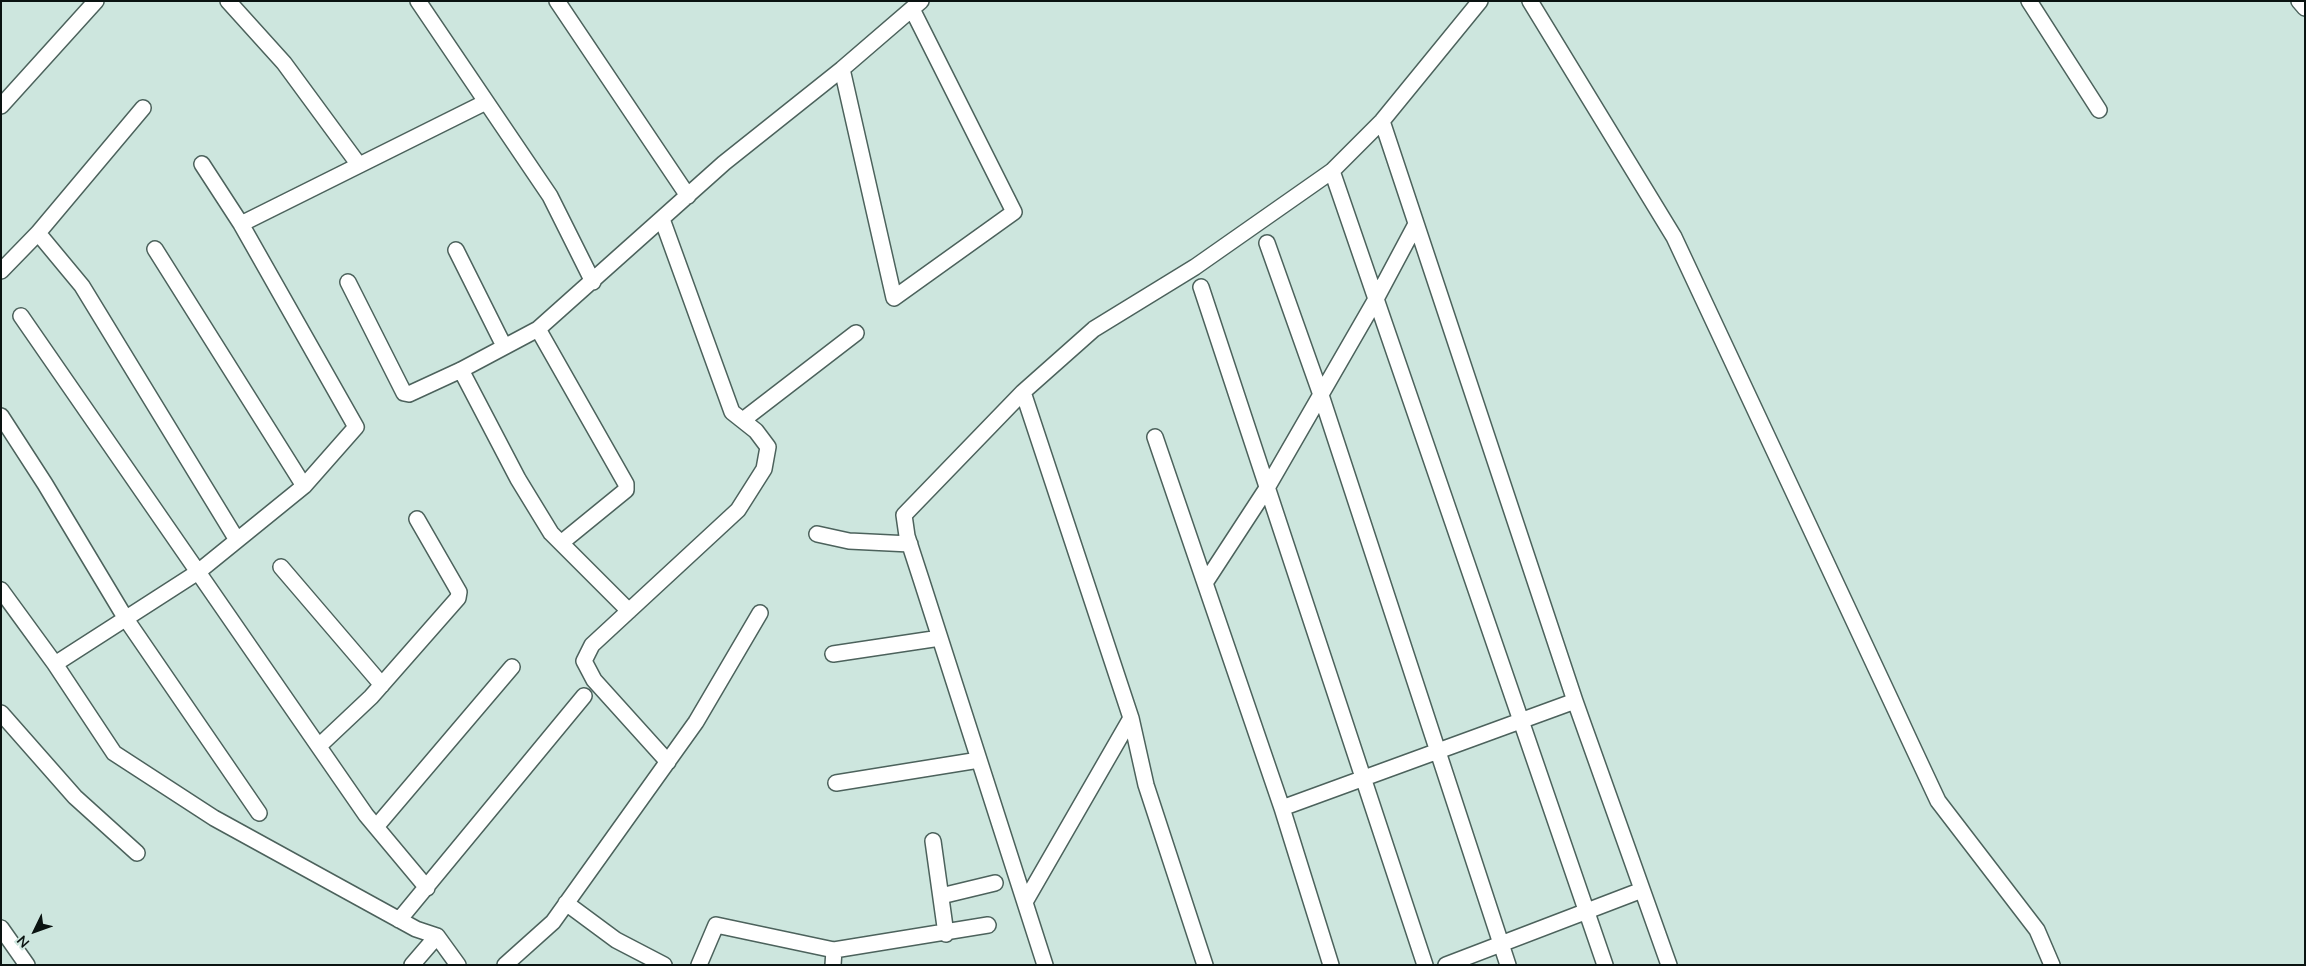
<!DOCTYPE html>
<style>
body{margin:0}
#map{position:relative;width:2306px;height:966px;overflow:hidden;background:#cde6de;font-family:"Nunito Sans",sans-serif}
canvas{display:block}
.frame{position:absolute;inset:0;border:2px solid #0a1311;pointer-events:none}
.north{position:absolute;left:10px;top:906px;width:50px;height:50px;-webkit-text-stroke:4px #cde6de;paint-order:stroke;rotate:228deg;font-size:14px;font-weight:700;line-height:20px;text-align:center;color:#0a1311}
.north::after{content:'';display:block;margin:auto;width:18px;height:22px;background:#0a1311;clip-path:polygon(50% 0,100% 100%,50% 72%,0 100%)}
</style>
<div id="map">
<canvas width="2306" height="966"></canvas>
<div class="frame"></div>
<div class="north">N</div>
</div>
<script>
const g = document.querySelector('canvas').getContext('2d');
g.lineJoin = 'round';
const poly = rows => new Path2D(rows.map(r => 'M' + r).join(''));
function stroke(path, color, width, dash) { g.strokeStyle = color; g.lineWidth = width; g.lineCap = dash ? 'butt' : 'round'; g.setLineDash(dash || []); g.stroke(path); }
const minor = poly([
 [228,1,284,63,359,165],
 [418,1,550,196,593,282],
 [557,1,688,196],
 [1530,1,1674,237,1938,801,2037,930,2052,965],
 [2029,1,2099,110],
 [2299,1,2305,8],
 [842,69,894,298,1014,212,912,9],
 [1,106,96,1],
 [1382,121,1575,701,1669,965],
 [1332,171,1605,965],
 [662,219,732,412,756,431,768,447,764,469,738,510,592,645,584,661,594,680,668,762],
 [241,224,486,102],
 [38,233,82,286,237,540],
 [1267,243,1321,395,1508,965],
 [155,249,304,486],
 [456,250,504,346],
 [1,271,38,233,143,108],
 [348,282,404,393,409,394,461,370,538,329,724,163,842,69,921,1],
 [1201,287,1425,965],
 [21,316,366,815,427,888],
 [538,329,626,484,626,490,561,543],
 [461,370,518,479,551,533,629,611],
 [1023,392,1131,718,1146,785,1205,965],
 [1,416,45,484,126,619,259,813],
 [743,420,856,333],
 [1155,437,1282,808,1331,965],
 [817,534,849,541,910,544],
 [281,567,382,685],
 [1205,583,1267,488,1376,299,1416,224],
 [1,590,55,664,114,753,214,818,416,929,437,936,458,965],
 [833,654,940,638],
 [55,664,198,572,304,486,356,427,241,224,202,164],
 [1,713,75,797,137,853],
 [319,746,371,697,458,598,459,592,417,519],
 [836,783,979,760],
 [1282,808,1575,701],
 [376,827,512,667],
 [933,841,946,934],
 [941,896,995,883],
 [1025,902,1131,718],
 [566,903,616,940,664,965],
 [399,920,584,696],
 [1,928,27,965],
 [412,965,437,936],
 [505,965,553,922,696,722,760,613],
 [699,965,716,925,834,950,988,925],
 [833,965,834,950],
 [1045,965,921,579,907,536,904,515,1023,392,1094,329,1195,267,1332,171,1382,121,1480,1],
 [1446,965,1642,890]
]);
stroke(minor, '#4c625c', 18);
stroke(minor, '#fff', 15);
</script>
